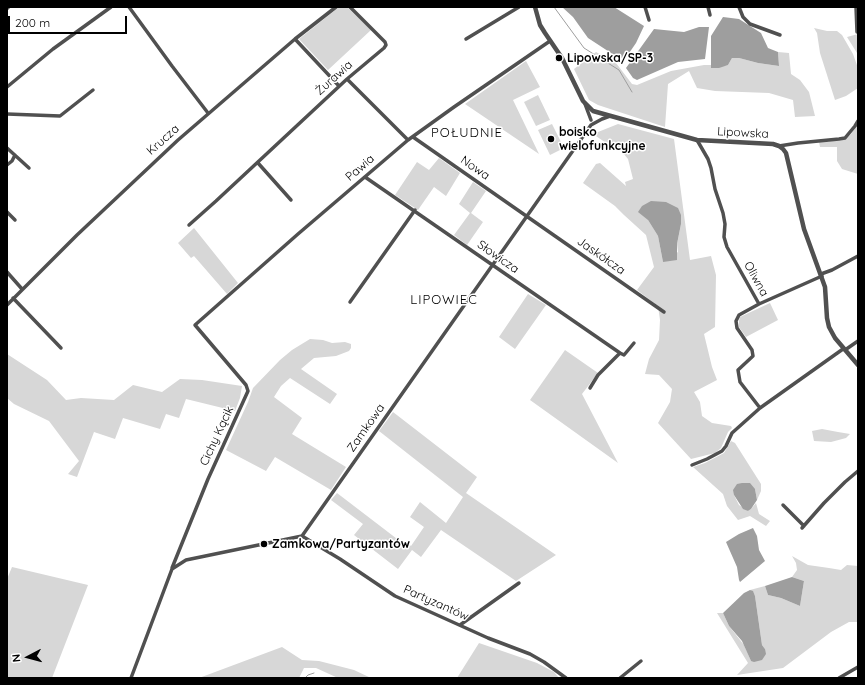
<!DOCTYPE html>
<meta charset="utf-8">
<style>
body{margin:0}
#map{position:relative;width:865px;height:685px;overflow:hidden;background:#fff;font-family:Quicksand,sans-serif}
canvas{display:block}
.frame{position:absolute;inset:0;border:8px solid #000;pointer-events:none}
.north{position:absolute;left:8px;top:637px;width:40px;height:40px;-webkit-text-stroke:3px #fff;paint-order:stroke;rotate:264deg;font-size:11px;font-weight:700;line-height:16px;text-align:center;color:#000}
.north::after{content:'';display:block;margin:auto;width:14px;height:18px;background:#000;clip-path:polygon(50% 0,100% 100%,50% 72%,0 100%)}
.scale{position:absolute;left:8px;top:16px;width:119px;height:18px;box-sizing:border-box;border:2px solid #000;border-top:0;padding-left:5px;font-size:12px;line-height:14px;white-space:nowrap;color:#000;-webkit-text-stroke:3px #fff;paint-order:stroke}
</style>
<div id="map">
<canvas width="865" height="685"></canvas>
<div class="frame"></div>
<div class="north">N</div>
<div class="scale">200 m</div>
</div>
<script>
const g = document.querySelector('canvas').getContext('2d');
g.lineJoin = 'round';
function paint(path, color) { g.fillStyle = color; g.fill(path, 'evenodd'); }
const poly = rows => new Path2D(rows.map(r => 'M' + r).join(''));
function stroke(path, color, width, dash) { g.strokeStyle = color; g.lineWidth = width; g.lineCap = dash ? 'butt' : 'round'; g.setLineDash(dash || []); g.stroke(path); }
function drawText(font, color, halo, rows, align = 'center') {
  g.font = font + ' Quicksand,sans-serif'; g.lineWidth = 3; g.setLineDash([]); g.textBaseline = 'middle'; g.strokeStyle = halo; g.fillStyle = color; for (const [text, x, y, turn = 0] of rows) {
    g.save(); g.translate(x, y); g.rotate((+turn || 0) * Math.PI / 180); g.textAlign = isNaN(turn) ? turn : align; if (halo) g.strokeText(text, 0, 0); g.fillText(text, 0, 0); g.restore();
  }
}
paint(poly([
 [339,7,347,7,371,30,328,70,299,39],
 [814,28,827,31,837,31,842,35,853,54,858,68,858,88,846,96,835,100,820,53,817,33],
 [858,34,858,59,857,53,847,37],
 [596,52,616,63,632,84,637,85,671,71,704,65,711,65,711,68,728,65,732,58,739,58,758,63,779,66,778,52,789,53,791,74,800,80,809,92,815,116,795,117,793,100,769,93,715,91,697,88,689,71,668,84,665,127,598,105,589,100,574,69],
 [526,61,540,87,513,100,539,154,465,104],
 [538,95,550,120,536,126,524,102],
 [552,124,564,148,550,155,538,130],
 [618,124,674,139,690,260,711,256,716,275,715,327,704,334,712,367,717,380,694,392,700,402,702,416,712,423,731,426,732,428,728,432,721,448,715,453,691,459,658,423,670,402,672,389,659,375,645,374,649,359,659,340,660,320,658,306,637,290,654,267,646,235,624,215,615,206,583,183,596,164,600,163,626,186,625,182,633,179,628,159,618,147,612,147,593,134],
 [648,220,681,224,677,244,678,252,663,262,658,236],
 [858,124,858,174,842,169,837,161,837,147,820,147,819,142,844,140,851,134],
 [439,158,460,173,446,196,434,187,418,210,395,195,417,162,429,170],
 [473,182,486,191,471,213,483,222,467,245,454,235,470,213,459,204],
 [194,228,238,283,227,294,194,256,191,258,178,243],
 [528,294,546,305,515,349,499,337],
 [770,303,778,320,746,337,739,327,739,321,740,317],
 [310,339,323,340,332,343,345,342,351,344,351,348,349,351,336,356,314,358,301,369,337,394,330,404,290,378,281,386,274,397,302,418,292,434,346,467,331,490,275,457,266,471,226,450,248,402,253,388,280,360,292,350],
 [565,350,598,373,582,394,618,463,530,400],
 [7,354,47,380,66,400,81,398,114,400,133,385,162,392,180,379,202,380,242,386,240,398,235,411,186,399,179,418,166,414,160,429,123,418,115,439,94,432,77,477,68,474,79,461,49,421,14,404,7,398],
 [393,412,477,477,466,493,556,555,516,581,441,530,421,557,412,550,398,569,354,535,363,524,331,500,337,493,405,545,407,543,411,546,424,527,410,517,420,502,446,523,463,497,379,431],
 [822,429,838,432,850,434,846,438,831,442,814,441,812,431],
 [731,441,735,443,761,484,761,491,757,500,755,489,734,495,739,505,748,511,751,509,756,503,759,514,770,521,766,526,750,516,738,520,727,506,723,494,693,467,705,463,724,453],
 [792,556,808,565,829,568,841,570,847,565,858,566,858,622,849,622,831,632,783,668,737,675,748,663,717,613,723,613,729,626,744,645,751,661,765,649,762,645,755,596,753,592,750,590,765,586,768,595,781,598,800,606,804,581,792,577,797,570,796,563],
 [12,567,88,585,52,678,7,678,7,579],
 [479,643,537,663,554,672,559,678,457,678],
 [282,647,302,660,319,661,354,670,371,678,338,678,316,668,304,668,299,678,199,678]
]), '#d7d7d7');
paint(poly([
 [562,7,614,7,644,26,636,43,625,59,614,55,588,38,573,17],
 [723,17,739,19,761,33,768,48,778,52,779,66,758,63,739,58,732,58,728,65,719,68,711,68,711,36],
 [699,27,709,27,705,59,678,62,637,80,633,78,626,68,654,29,684,32],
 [651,201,666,202,678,208,681,215,681,224,677,244,677,260,663,262,658,236,648,220,638,212,642,206],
 [742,483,750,483,755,489,757,500,751,509,748,511,743,509,734,495,733,490,737,484],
 [753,528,757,536,759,550,765,561,740,582,739,580,737,567,726,542,739,534],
 [792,577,804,581,800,606,781,598,768,595,765,586],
 [750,590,753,591,755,596,762,645,765,649,766,654,762,660,754,662,751,661,742,641,729,626,723,613,744,593]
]), '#9e9e9e');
stroke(poly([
 [554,7,584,48,619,70,632,92],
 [305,678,308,675,314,673]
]), '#9e9e9e', 1);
stroke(poly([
 [129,7,172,66,208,113],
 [645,7,649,20],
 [708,7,710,15],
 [739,7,743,17,750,24,780,35],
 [856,7,857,32],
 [295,39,339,86],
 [466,39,519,7],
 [347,79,408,140],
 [7,87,53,49,111,7],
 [585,104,591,120],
 [7,114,60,116,93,90],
 [413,137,664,312],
 [697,140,708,159,711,168,715,189,723,213,725,224,724,237,727,247,759,304,739,315,736,321,737,328,752,350,753,356,738,370,740,382,760,408],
 [779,146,798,143,839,139,845,138,855,126,858,121],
 [7,148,29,168],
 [258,163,291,200],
 [7,165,12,161,15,155],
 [365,177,620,353,598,375,590,388],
 [7,212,15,220],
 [189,225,216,201,347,79,384,48,386,45,385,42,350,7],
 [7,272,22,289],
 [821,274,832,270,858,256],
 [13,298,61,348],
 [350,302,415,210],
 [759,304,822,276],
 [7,305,77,235,178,140,295,39,336,7],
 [845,350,858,341],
 [620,353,624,355,634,343],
 [692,465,707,459,722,451,726,446,732,433,760,408,843,349],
 [783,505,804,526],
 [802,528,824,503,845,482,858,471],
 [302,536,340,559,395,596,488,638,530,654,544,662,566,678],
 [172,568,208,479,248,391,246,385,195,325,298,234,408,140,454,107,550,41],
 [460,625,519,583],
 [131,678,172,569,186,560,302,536,591,125,602,119,610,116],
 [620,678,641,661],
 [839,678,858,667]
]), '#505050', 3.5);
stroke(poly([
 [535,7,540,25,545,33,562,58,583,101,593,111,697,140,773,144,779,146,783,149,786,153,804,229,825,287,827,318,829,327,835,338,858,365],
 [7,8,8,7]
]), '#505050', 4.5);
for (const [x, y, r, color] of [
 [559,58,4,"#000"],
 [551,139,4,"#000"],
 [264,544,4,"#000"]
]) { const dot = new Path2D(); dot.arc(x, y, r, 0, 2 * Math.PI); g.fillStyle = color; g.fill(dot); stroke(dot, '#fff', 1.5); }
drawText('bold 12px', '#000', '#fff', [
 ["Lipowska/SP-3",567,58],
 ["boisko",559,132],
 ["wielofunkcyjne",559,146],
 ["Zamkowa/Partyzantów",272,544]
], 'left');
drawText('12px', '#000', '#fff', [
 ["Żurawia",334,78,-42],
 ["Lipowska",743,133,3],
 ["Krucza",163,140,-42],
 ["Pawia",360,168,-41],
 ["Nowa",475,168,35],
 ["Jaskółcza",601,256,35],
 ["Słowicza",498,257,35],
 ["Oliwna",756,279,61],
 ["Zamkowa",366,428,-55],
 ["Cichy Kącik",217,436,-65],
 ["Partyzantów",436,603,24]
]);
g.letterSpacing = '1px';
drawText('13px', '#000', '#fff', [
 ["POŁUDNIE",467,133],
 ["LIPOWIEC",444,300]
]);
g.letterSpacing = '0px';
</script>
